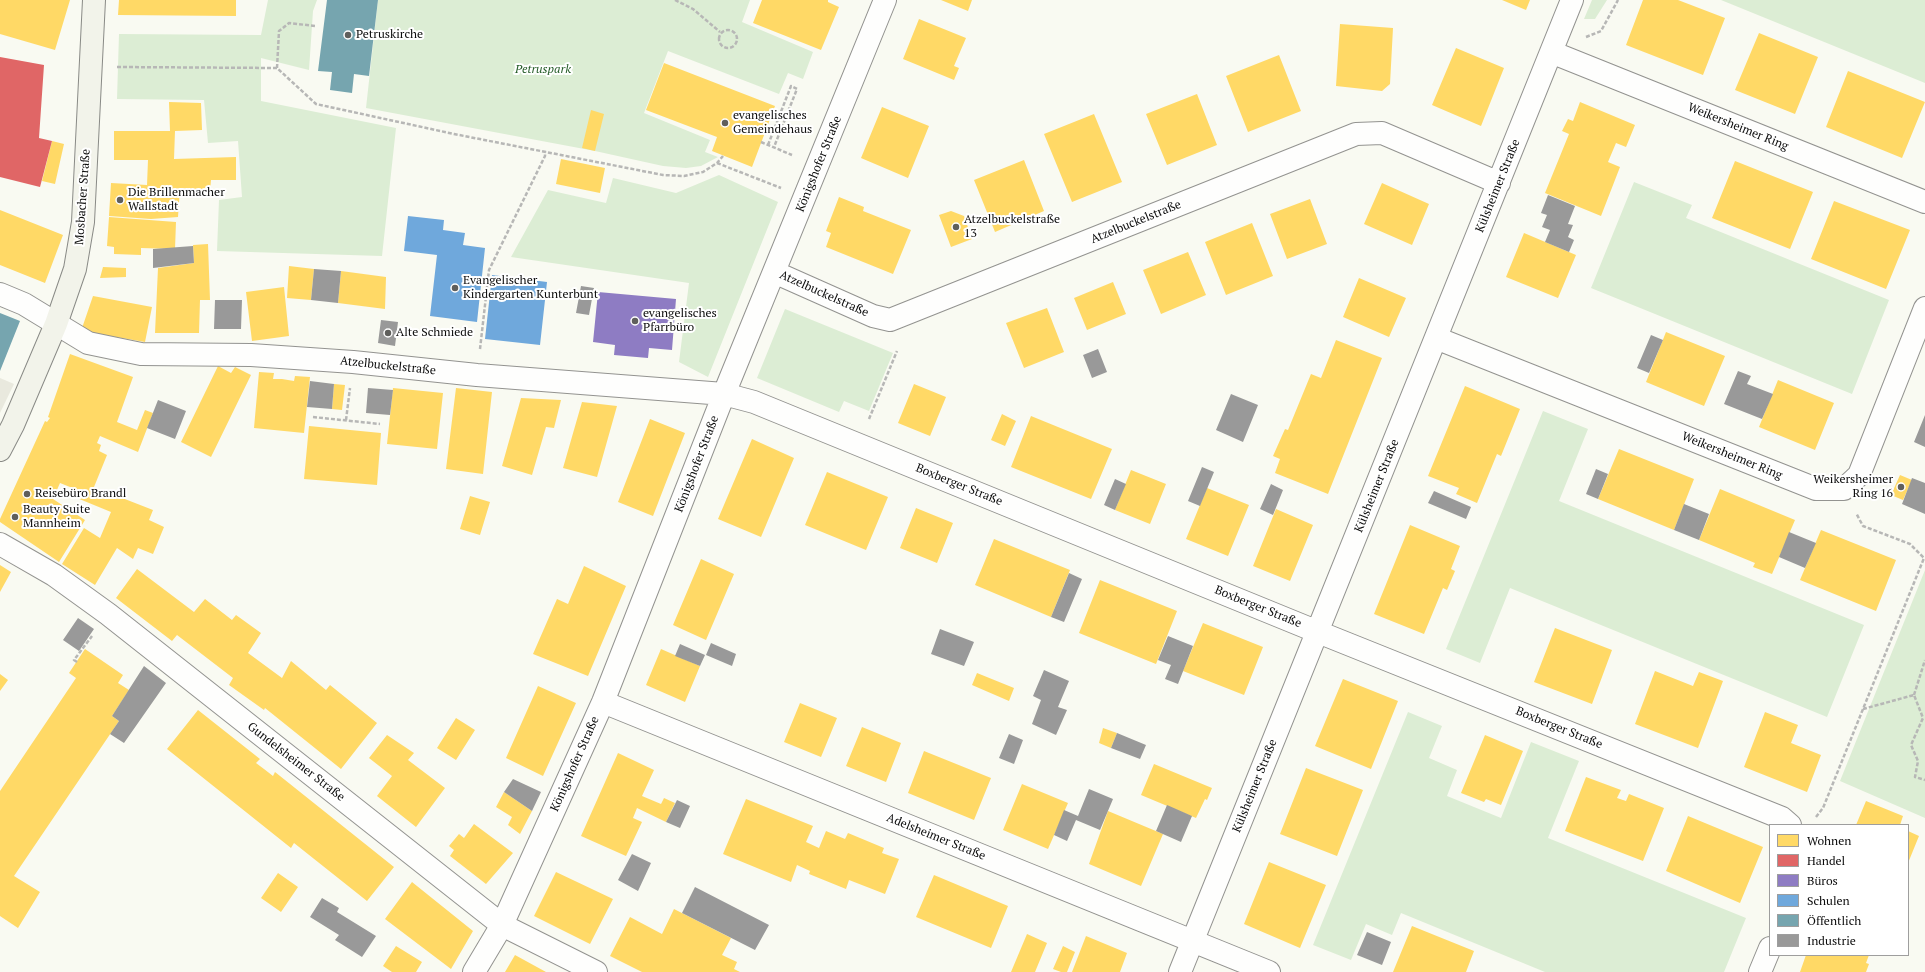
<!DOCTYPE html>
<meta charset="utf-8">
<style>
body{margin:0}
#map{position:relative;width:1925px;height:972px;overflow:hidden;background:#f9faf2;font-family:"PT Serif",serif}
canvas{display:block}
.legend{position:absolute;left:1769px;top:824px;width:140px;height:132px;box-sizing:border-box;background:#fff;border:1px solid #9e9e9e;margin:0;padding:5px 7px;list-style:none;font-size:12px;color:#0c0c0c}
.legend li{display:flex;align-items:center;gap:8px;height:20px}
.legend b{width:20px;border:1px solid #9e9e9e}
</style>
<div id="map">
<canvas width="1925" height="972"></canvas>
<ul class="legend">
<li><b style="height:11px;background:#ffd966"></b>Wohnen</li>
<li><b style="height:11px;background:#e06666"></b>Handel</li>
<li><b style="height:11px;background:#8e7cc3"></b>Büros</li>
<li><b style="height:11px;background:#6fa8dc"></b>Schulen</li>
<li><b style="height:11px;background:#76a5af"></b>Öffentlich</li>
<li><b style="height:11px;background:#999"></b>Industrie</li>
</ul>
</div>
<script>
const g = document.querySelector('canvas').getContext('2d');
g.lineJoin = 'round';
function paint(path, color) { g.fillStyle = color; g.fill(path, 'evenodd'); }
const poly = rows => new Path2D(rows.map(r => 'M' + r).join(''));
function stroke(path, color, width, dash) { g.strokeStyle = color; g.lineWidth = width; g.lineCap = dash ? 'butt' : 'round'; g.setLineDash(dash || []); g.stroke(path); }
function drawText(font, color, halo, rows, align = 'center') {
  g.font = font + ' "PT Serif",serif'; g.lineWidth = 4; g.setLineDash([]); g.textBaseline = 'middle'; g.strokeStyle = halo; g.fillStyle = color; for (const [text, x, y, turn = 0] of rows) {
    g.save(); g.translate(x, y); g.rotate((+turn || 0) * Math.PI / 180); g.textAlign = isNaN(turn) ? turn : align; if (halo) g.strokeText(text, 0, 0); g.fillText(text, 0, 0); g.restore();
  }
}
paint(poly([
 [268,0,317,0,313,11,309,70,261,58,261,101,396,128,382,256,217,251,219,200,242,197,238,141,208,143,204,100,117,99,119,34,261,35],
 [378,0,750,0,742,22,813,52,803,79,788,73,779,94,668,51,644,113,710,140,705,152,718,157,701,166,686,168,663,166,595,151,366,108],
 [1592,0,1607,0,1595,19,1584,19],
 [1721,0,1925,0,1925,83],
 [719,175,778,202,708,377,679,362,689,283,511,257,548,190,606,203,613,178,676,193],
 [1634,182,1692,205,1686,218,1889,300,1852,394,1591,288],
 [785,309,893,353,869,411,844,401,839,412,757,378],
 [1543,411,1588,429,1559,501,1864,625,1827,717,1510,588,1480,663,1446,649],
 [1925,570,1925,818,1840,781],
 [1408,712,1442,726,1429,758,1457,770,1447,796,1501,818,1531,742,1579,761,1548,838,1746,918,1724,972,1545,972,1401,913,1392,935,1366,924,1351,960,1313,945]
]), '#dcedd4');
paint(poly([
 [0,378,14,384,0,413]
]), '#e9e9de');
paint(poly([
 [0,0,70,0,55,50,0,34],
 [119,0,236,0,236,16,118,15],
 [762,0,828,0,828,2,839,7,821,50,753,23],
 [941,0,972,0,968,11],
 [1502,0,1530,0,1526,10],
 [1643,0,1678,0,1725,18,1703,75,1626,45],
 [919,19,966,38,954,66,959,68,954,80,903,59],
 [1340,24,1393,28,1390,84,1382,91,1336,86],
 [1759,33,1818,57,1795,114,1735,90],
 [1456,48,1504,68,1481,126,1432,105],
 [1279,55,1301,111,1248,132,1226,76],
 [664,63,775,106,752,167,712,151,717,137,646,110],
 [1848,71,1925,102,1902,158,1826,127],
 [1197,94,1217,145,1167,165,1146,114],
 [169,102,201,103,202,130,175,131,174,159,236,157,236,180,211,180,210,191,180,188,178,217,151,219,109,216,111,183,147,185,148,160,114,160,114,131,170,131],
 [1580,102,1635,125,1626,147,1616,143,1608,162,1620,167,1601,216,1545,193,1569,134,1562,131,1568,119,1573,121],
 [882,107,929,126,908,178,861,158],
 [591,110,604,114,595,151,582,148],
 [1094,114,1122,182,1072,202,1044,134],
 [52,141,64,144,55,184,42,181],
 [561,159,605,168,600,193,556,184],
 [1024,160,1044,211,995,232,974,180],
 [1735,161,1813,192,1790,249,1712,218],
 [1382,183,1429,204,1412,245,1364,224],
 [839,197,864,207,863,211,911,230,893,274,826,247,831,233,826,231],
 [1310,199,1327,244,1287,259,1270,214],
 [1834,201,1910,230,1886,289,1811,259],
 [0,210,63,235,45,283,0,265],
 [951,211,964,216,972,239,951,247,939,215],
 [109,217,176,222,175,249,141,248,141,255,114,254,114,247,107,246],
 [1252,223,1273,276,1226,295,1205,242],
 [1524,233,1576,255,1558,298,1506,277],
 [208,244,210,300,200,300,199,333,155,333,158,268,194,263,193,245],
 [1188,252,1206,295,1161,314,1143,270],
 [289,266,314,269,311,300,287,298],
 [103,267,126,268,126,277,100,278],
 [341,271,386,277,385,309,338,303],
 [1359,278,1406,298,1389,337,1343,317],
 [1113,282,1126,314,1087,330,1074,298],
 [284,287,289,336,252,341,246,292],
 [93,296,152,307,145,342,81,331],
 [1047,308,1064,352,1024,368,1006,323],
 [1666,332,1725,356,1704,406,1646,382],
 [1336,340,1382,358,1328,494,1275,473,1280,459,1273,456,1285,429,1288,430,1311,374,1321,378],
 [70,354,133,377,117,422,137,430,145,410,153,413,138,452,100,436,97,443,101,445,99,451,107,455,94,487,153,510,149,520,164,527,153,554,138,548,133,559,117,548,95,585,62,564,84,528,100,538,111,512,72,496,75,489,60,483,53,499,85,520,59,562,0,522,0,519,45,421,47,422,50,418,48,417],
 [218,366,231,373,235,367,251,375,211,457,181,442],
 [259,372,274,373,273,379,282,379,294,381,295,376,310,377,304,433,254,428],
 [1778,380,1834,403,1815,450,1759,427],
 [334,384,345,385,342,410,332,409],
 [914,384,946,397,930,436,898,423],
 [1465,386,1520,409,1501,456,1497,454,1477,503,1456,494,1459,488,1428,476],
 [393,388,443,393,437,449,387,444],
 [456,388,492,392,483,474,446,469],
 [521,398,561,400,554,428,546,427,532,475,502,466],
 [582,402,617,406,597,477,563,468],
 [1002,414,1016,421,1005,446,991,440],
 [1031,416,1112,449,1091,499,1011,467],
 [650,419,685,433,653,516,618,502],
 [309,426,381,433,377,485,304,479],
 [752,439,794,458,761,537,718,519],
 [1619,449,1694,479,1674,530,1598,499],
 [1131,470,1166,484,1150,524,1115,510],
 [827,472,888,497,866,550,805,525],
 [1900,475,1912,480,1903,500,1891,495],
 [1207,488,1249,505,1228,556,1186,539],
 [1720,489,1795,520,1772,574,1753,567,1755,563,1699,540],
 [470,496,490,502,480,535,460,529],
 [916,508,953,523,937,563,900,548],
 [1276,509,1313,525,1290,581,1253,566],
 [1410,525,1460,546,1451,569,1455,571,1447,590,1443,588,1424,634,1374,614],
 [1821,530,1896,560,1876,611,1800,580],
 [994,539,1070,570,1051,617,975,585],
 [701,559,734,574,706,640,673,625],
 [0,565,11,572,0,592],
 [584,566,626,586,588,676,533,654,557,599,568,604],
 [137,569,194,612,205,599,232,620,236,615,261,633,248,653,282,678,291,661,326,690,330,685,377,723,341,769,265,708,264,710,229,685,233,678,177,635,172,641,116,598],
 [1100,580,1177,611,1156,664,1079,633],
 [1203,623,1263,647,1244,695,1183,671],
 [1555,628,1612,650,1592,704,1534,682],
 [85,649,123,675,118,683,129,690,112,716,119,721,14,876,40,892,18,928,0,916,0,791,76,678,69,673],
 [661,649,700,666,685,702,646,685],
 [1655,671,1693,686,1699,672,1723,681,1698,748,1635,724],
 [977,673,1014,688,1009,701,972,685],
 [0,674,8,680,0,691],
 [1343,679,1398,701,1371,769,1315,746],
 [538,686,576,703,543,776,506,758],
 [800,703,837,718,821,757,784,742],
 [198,710,260,759,256,763,264,769,273,776,275,772,394,867,367,901,294,843,291,848,167,749],
 [1765,712,1798,725,1791,743,1821,755,1807,792,1744,767],
 [456,718,475,730,456,760,437,748],
 [862,727,901,743,886,782,846,766],
 [1103,728,1117,733,1111,748,1099,743],
 [387,735,414,753,408,760,445,788,416,827,377,796,392,776,369,758],
 [1485,735,1523,751,1501,805,1486,799,1484,802,1461,793],
 [924,751,991,778,974,820,908,793],
 [618,753,654,770,642,796,661,804,664,798,675,803,666,822,637,808,633,818,642,822,626,856,581,836],
 [1154,764,1212,788,1207,800,1205,799,1196,818,1141,795],
 [1306,768,1363,790,1337,856,1280,834],
 [1586,777,1621,790,1617,798,1626,801,1629,794,1664,808,1643,861,1565,831],
 [1022,784,1068,803,1048,849,1003,830],
 [504,792,532,811,520,834,508,825,512,817,496,807],
 [746,799,813,826,806,842,819,848,826,831,845,839,848,833,884,848,882,853,899,859,885,894,849,880,846,889,809,874,810,871,797,865,791,882,723,854],
 [1866,801,1903,816,1900,825,1856,825],
 [1108,811,1163,834,1141,886,1089,864],
 [1688,816,1763,847,1740,903,1666,871],
 [474,824,513,853,486,884,450,856,454,850,449,846,459,834,464,838],
 [1908,831,1919,836,1908,863],
 [1269,862,1326,885,1300,948,1244,924],
 [556,872,613,899,590,944,534,916],
 [278,873,298,887,281,912,261,898],
 [934,875,1008,906,991,948,916,917],
 [412,882,473,931,451,969,385,919],
 [674,909,731,938,722,955,737,962,734,969,740,972,642,972,610,956,630,917,662,934],
 [1412,926,1474,951,1466,972,1393,972],
 [1027,934,1047,943,1035,972,1011,972],
 [1086,936,1127,953,1120,972,1072,972],
 [396,946,422,962,416,972,392,972,383,966],
 [1063,946,1075,952,1067,972,1061,972,1053,969],
 [515,955,546,972,505,972],
 [1806,955,1869,955,1866,963,1869,964,1866,972,1800,972]
]), '#ffd966');
paint(poly([
 [0,57,44,65,39,138,52,141,40,187,0,177]
]), '#e06666');
paint(poly([
 [598,292,676,299,672,350,649,348,648,358,614,355,615,345,593,342]
]), '#8e7cc3');
paint(poly([
 [408,216,444,220,443,230,465,233,463,245,485,248,477,322,430,316,437,255,404,251],
 [492,275,547,282,540,345,485,339]
]), '#6fa8dc');
paint(poly([
 [327,0,378,0,369,76,354,74,352,93,330,90,332,72,318,71],
 [0,313,20,321,0,371]
]), '#76a5af');
paint(poly([
 [1548,195,1575,206,1568,224,1573,225,1568,237,1574,240,1569,252,1545,242,1550,230,1542,227,1547,215,1541,213],
 [193,246,194,263,153,268,153,249],
 [314,269,341,271,338,303,311,300],
 [581,286,594,288,589,315,576,313],
 [215,300,242,300,241,329,214,329],
 [381,320,398,322,395,346,378,343],
 [1651,335,1663,340,1649,373,1637,368],
 [1098,349,1107,372,1092,378,1083,355],
 [1738,371,1751,376,1747,384,1773,394,1762,419,1724,404],
 [310,381,334,384,332,409,307,407],
 [368,388,393,390,390,415,366,413],
 [1231,394,1258,405,1243,442,1216,430],
 [158,400,186,411,175,439,147,428],
 [1925,415,1925,447,1914,442],
 [1202,467,1214,472,1200,506,1188,501],
 [1596,469,1608,474,1598,499,1586,494],
 [1912,478,1925,483,1925,514,1902,504],
 [1115,479,1126,484,1115,510,1104,505],
 [1271,484,1283,490,1273,515,1260,509],
 [1434,491,1471,507,1466,519,1428,503],
 [1684,504,1709,514,1699,540,1674,530],
 [1789,532,1816,543,1805,568,1779,557],
 [1069,573,1082,579,1064,622,1051,617],
 [78,618,94,629,79,651,63,640],
 [940,629,974,642,964,666,931,654],
 [1168,636,1193,646,1178,684,1165,679,1171,665,1158,660],
 [711,643,736,654,732,666,706,655],
 [680,644,705,655,700,666,675,656],
 [144,666,166,683,124,743,110,734,119,721,112,716],
 [1044,670,1069,681,1058,707,1067,710,1056,735,1032,724,1041,700,1033,696],
 [1117,733,1146,745,1140,759,1111,748],
 [1009,734,1023,740,1014,764,999,758],
 [513,779,541,792,532,811,504,792],
 [1089,789,1113,799,1100,830,1076,820,1067,841,1054,835,1064,810,1078,816],
 [677,800,690,806,680,828,666,822],
 [1167,805,1192,816,1181,842,1156,831],
 [632,854,651,863,638,891,618,880],
 [695,887,769,925,755,950,682,913],
 [322,898,339,908,337,912,376,936,362,957,335,940,339,935,310,917],
 [1367,932,1391,942,1382,965,1357,955]
]), '#999');
const street = poly([
 [1551,52,1925,202],
 [774,272,873,316,890,320,1356,134,1382,133,1499,183],
 [0,294,24,304,88,343,141,354,251,355,353,362,477,375,724,394,754,402,1318,632,1782,818,1790,825],
 [1436,338,1816,489,1844,489,1859,475,1925,308],
 [0,544,54,575,108,614,502,925,596,972],
 [603,702,1269,972],
 [474,972,502,925,603,702,724,394,885,0],
 [1180,972,1572,0],
 [1760,972,1770,948]
]);
const secondary = poly([
 [0,450,13,425,56,324,75,269,83,222,94,0]
]);
stroke(street, '#939390', 24);
stroke(secondary, '#898a86', 24);
stroke(poly([
 [675,0,693,9,720,32],
 '719 39a9 9 0 1 1 18 0a9 9 0 1 1-18 0Z',
 [1586,37,1601,31,1618,0],
 [117,67,277,68,316,104,454,134,663,175,684,176,703,172,717,163,723,156],
 [277,68,279,31,289,23,315,26],
 [761,142,792,155],
 [768,145,791,86,797,89,774,147],
 [717,163,781,188],
 [480,349,489,270,545,156,545,151],
 [313,417,380,424],
 [869,419,897,351],
 [346,420,350,388],
 [77,662,74,660,92,636],
 [1914,695,1925,660],
 [1863,709,1914,695,1923,718,1911,745,1918,761,1915,777,1925,780],
 [1816,817,1823,808,1924,558,1910,544,1863,526,1856,513]
]), '#b7b7b6', 2.5, [4, 2]);
stroke(street, '#fefefd', 22);
stroke(secondary, '#f2f3ea', 22);
for (const [x, y, r, color] of [
 [348,35,4,"#5f5f5c"],
 [725,123,4,"#5f5f5c"],
 [120,200,4,"#5f5f5c"],
 [956,227,4,"#5f5f5c"],
 [455,288,4,"#5f5f5c"],
 [635,321,4,"#5f5f5c"],
 [388,333,4,"#5f5f5c"],
 [1901,487,4,"#5f5f5c"],
 [27,494,4,"#5f5f5c"],
 [15,517,4,"#5f5f5c"]
]) { const dot = new Path2D(); dot.arc(x, y, r, 0, 2 * Math.PI); g.fillStyle = color; g.fill(dot); stroke(dot, '#fff', 1.5); }
drawText('12px', '#0c0c0c', '#fff', [
 ["Petruskirche",356,35],
 ["evangelisches",733,116],
 ["Gemeindehaus",733,130],
 ["Die Brillenmacher",128,193],
 ["Wallstadt",128,207],
 ["Atzelbuckelstraße",964,220],
 ["13",964,234],
 ["Evangelischer",463,281],
 ["Kindergarten Kunterbunt",463,295],
 ["evangelisches",643,314],
 ["Pfarrbüro",643,328],
 ["Alte Schmiede",396,333],
 ["Weikersheimer",1893,480,"right"],
 ["Ring 16",1893,494,"right"],
 ["Reisebüro Brandl",35,494],
 ["Beauty Suite",23,510],
 ["Mannheim",23,524]
], 'left');
drawText('italic 12px', '#255c28', '#fff', [
 ["Petruspark",543,70]
]);
drawText('12px', '#0c0c0c', '#fff', [
 ["Weikersheimer Ring",1738,127,22],
 ["Königshofer Straße",819,164,-68],
 ["Külsheimer Straße",1498,186,-68],
 ["Mosbacher Straße",83,197,-86],
 ["Atzelbuckelstraße",1136,222,-22],
 ["Atzelbuckelstraße",824,294,24],
 ["Atzelbuckelstraße",388,366,6],
 ["Weikersheimer Ring",1732,456,22],
 ["Königshofer Straße",697,464,-69],
 ["Boxberger Straße",959,485,22],
 ["Külsheimer Straße",1377,486,-68],
 ["Boxberger Straße",1258,607,22],
 ["Boxberger Straße",1559,728,22],
 ["Gundelsheimer Straße",296,762,38],
 ["Königshofer Straße",575,764,-66],
 ["Külsheimer Straße",1255,786,-68],
 ["Adelsheimer Straße",936,837,22]
]);
</script>
